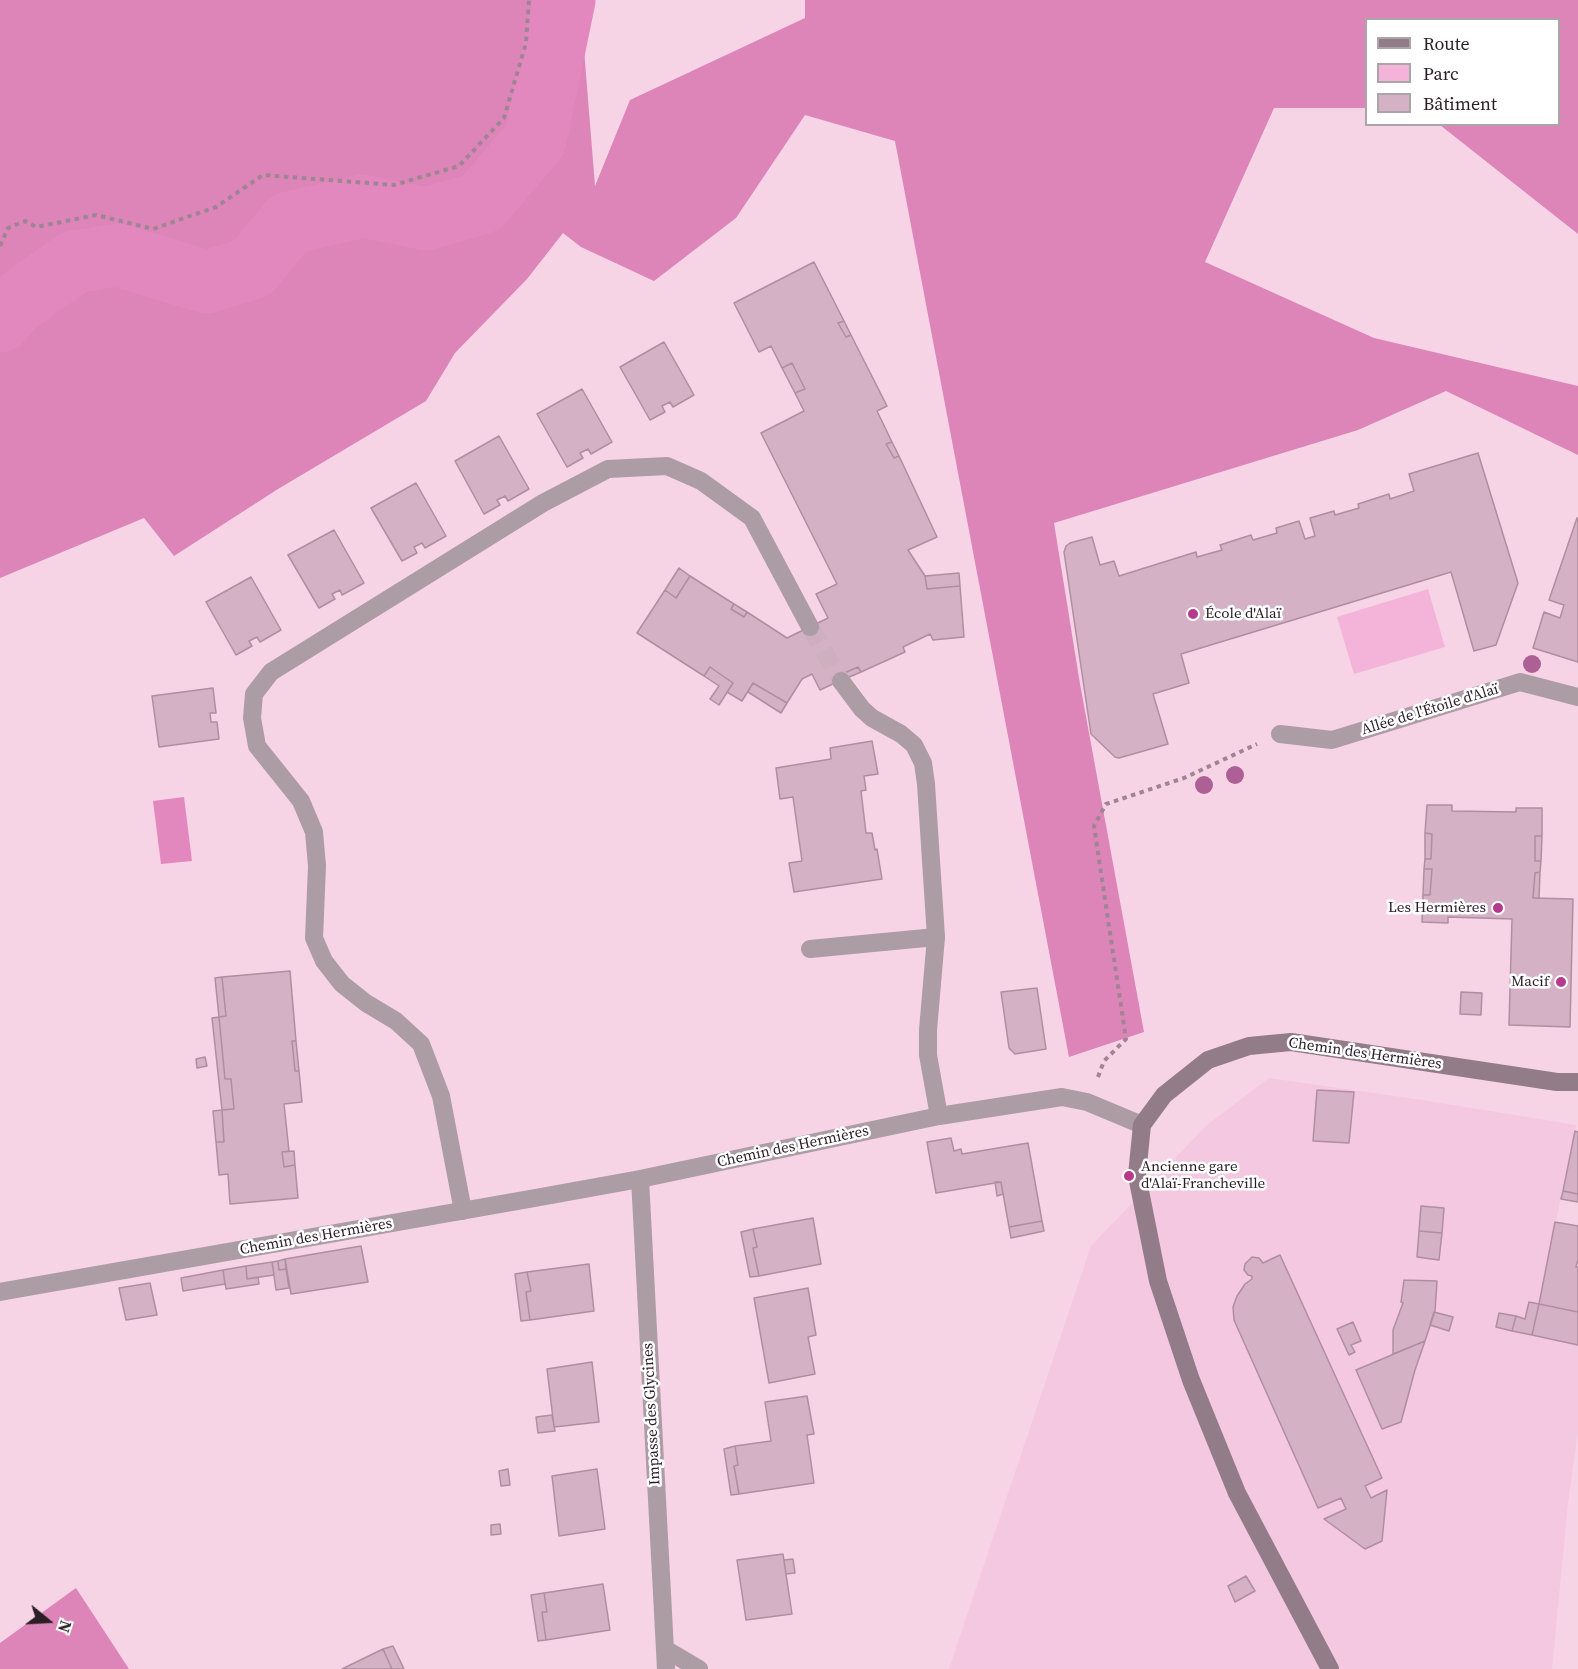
<!DOCTYPE html>
<meta charset="utf-8">
<style>
body{margin:0}
#map{position:relative;width:1578px;height:1669px;overflow:hidden;background:#f7d3e6;font-family:"Source Serif 4",serif}
canvas{display:block}
.legend{position:absolute;left:1365px;top:18px;width:195px;height:108px;box-sizing:border-box;background:#fff;border:2px solid #aaa5a7;margin:0;padding:8px 10px;list-style:none;font-size:18px;color:#2a1d24}
.legend li{display:flex;align-items:center;gap:12px;height:30px}
.legend b{width:30px;border:2px solid #aaa5a7}
.north{position:absolute;left:18px;top:1591px;width:60px;height:60px;-webkit-text-stroke:4px #fff;paint-order:stroke;rotate:108deg;font-size:16px;font-weight:700;line-height:24px;text-align:center;color:#2a1d24}
.north::after{content:'';display:block;margin:auto;width:21px;height:27px;background:#2a1d24;clip-path:polygon(50% 0,100% 100%,50% 72%,0 100%)}
</style>
<div id="map">
<canvas width="1578" height="1669"></canvas>
<ul class="legend">
<li><b style="height:8px;background:#927c88"></b>Route</li>
<li><b style="height:16px;background:#f4b3d8"></b>Parc</li>
<li><b style="height:16px;background:#d4b1c4"></b>Bâtiment</li>
</ul>
<div class="north">N</div>
</div>
<script>
const g = document.querySelector('canvas').getContext('2d');
g.lineJoin = 'round';
function paint(path, color) { g.fillStyle = color; g.fill(path, 'evenodd'); }
const poly = rows => new Path2D(rows.map(r => 'M' + r).join(''));
function stroke(path, color, width, dash) { g.strokeStyle = color; g.lineWidth = width; g.lineCap = dash ? 'butt' : 'round'; g.setLineDash(dash || []); g.stroke(path); }
function drawText(font, color, halo, rows, align = 'center') {
  g.font = font + ' "Source Serif 4",serif'; g.lineWidth = 5; g.setLineDash([]); g.textBaseline = 'middle'; g.strokeStyle = halo; g.fillStyle = color; for (const [text, x, y, turn = 0] of rows) {
    g.save(); g.translate(x, y); g.rotate((+turn || 0) * Math.PI / 180); g.textAlign = isNaN(turn) ? turn : align; if (halo) g.strokeText(text, 0, 0); g.fillText(text, 0, 0); g.restore();
  }
}
paint(poly([
 [1269,1078,1422,1100,1576,1125,1532,1335,1578,1345,1578,1432,1568,1503,1552,1669,949,1669,1091,1246,1207,1125]
]), '#f4c8e0');
paint(poly([
 [1428,589,1445,647,1354,674,1337,617]
]), '#f4b3d8');
paint(poly([
 [0,0,580,0,595,186,630,100,805,18,805,0,1578,0,1578,234,1440,125,1558,124,1558,20,1366,20,1366,108,1274,108,1205,262,1374,338,1578,386,1578,455,1446,391,1358,430,1054,523,1080,684,1144,1032,1069,1057,895,141,805,115,736,218,654,281,581,247,563,233,527,279,455,353,426,401,278,489,174,556,144,518,0,578],
 [76,1588,129,1669,0,1669,0,1643]
]), '#dd84b9');
paint(poly([
 [184,797,192,861,161,864,153,801]
]), '#e288be');
stroke(poly([
 [0,321,13,306,74,262,117,255,207,282,252,268,289,223,363,206,426,219,481,203,535,140,564,0]
]), '#e288be', 63);
const building = poly([
 [814,262,844,321,838,323,846,337,851,335,887,406,877,411,892,442,886,444,894,458,899,456,937,537,908,550,925,576,927,589,960,586,964,637,933,640,930,634,903,647,905,652,861,672,858,667,833,678,835,683,820,690,812,674,802,679,787,703,753,683,742,701,727,692,733,683,710,667,704,676,637,633,665,590,676,598,690,576,734,604,731,609,744,617,747,612,787,638,828,618,816,594,837,584,761,433,804,411,795,393,805,389,792,363,782,368,771,346,759,352,734,303,814,262],
 [844,321,851,335,846,337,838,323,844,321],
 [664,342,694,395,673,407,670,402,662,406,665,412,650,420,620,367,664,342],
 [792,363,805,389,795,393,782,368,792,363],
 [582,389,612,442,591,454,588,449,580,453,583,458,567,467,537,414,582,389],
 [499,436,529,489,508,501,505,496,497,500,500,505,484,514,455,461,499,436],
 [892,442,899,456,894,458,886,444,892,442],
 [1478,453,1518,583,1496,645,1474,651,1451,572,1181,654,1189,683,1153,694,1168,744,1119,758,1115,757,1091,734,1064,552,1066,546,1070,543,1092,537,1100,565,1114,561,1119,576,1196,552,1197,557,1222,550,1220,545,1251,535,1253,540,1277,533,1276,528,1299,521,1305,539,1315,536,1310,518,1334,511,1335,515,1359,508,1358,504,1389,494,1390,499,1414,491,1409,474,1478,453],
 [416,483,446,536,425,548,422,543,414,547,417,553,402,561,371,508,416,483],
 [1577,518,1578,518,1578,662,1533,648,1544,612,1560,618,1564,605,1549,600,1577,518],
 [334,530,364,583,342,595,340,590,332,594,335,599,319,608,288,555,334,530],
 [679,568,690,576,676,598,665,590,679,568],
 [959,573,960,586,927,589,925,576,959,573],
 [251,577,281,630,260,642,257,637,249,641,252,646,236,655,206,602,251,577],
 [734,604,747,612,744,617,731,609,734,604],
 [710,667,733,683,719,705,710,699,719,686,704,676,710,667],
 [858,667,861,672,835,683,833,678,858,667],
 [753,683,787,703,781,713,748,692,753,683],
 [213,688,216,713,210,713,211,722,217,722,219,739,159,747,152,696,213,688],
 [872,741,878,774,864,776,866,790,861,791,866,833,872,833,875,850,877,849,882,879,794,892,789,863,802,861,793,797,780,799,776,768,831,759,830,748,872,741],
 [1427,805,1452,805,1452,811,1516,812,1516,808,1542,808,1542,836,1535,836,1535,861,1541,861,1540,872,1535,873,1533,898,1573,899,1570,1027,1509,1025,1512,919,1448,917,1448,923,1422,922,1423,895,1430,895,1432,869,1424,869,1425,859,1431,859,1432,834,1425,833,1427,805],
 [1425,833,1432,834,1431,859,1425,859,1425,833],
 [1535,836,1542,836,1541,861,1535,861,1535,836],
 [1424,869,1432,869,1430,895,1423,895,1424,869],
 [1540,872,1539,898,1533,898,1535,873,1540,872],
 [290,971,296,1041,292,1041,295,1071,299,1071,302,1102,284,1104,289,1151,282,1152,284,1167,295,1165,298,1198,230,1204,228,1174,219,1175,216,1142,224,1142,222,1110,234,1109,231,1079,225,1079,219,1017,226,1016,222,977,290,971],
 [222,977,226,1016,219,1017,215,978,222,977],
 [1037,988,1046,1049,1015,1054,1009,1048,1001,992,1037,988],
 [1461,992,1482,993,1481,1015,1460,1014,1461,992],
 [219,1017,225,1079,231,1079,234,1109,222,1110,212,1018,219,1017],
 [292,1041,296,1041,299,1071,295,1071,292,1041],
 [205,1057,207,1066,197,1068,196,1059,205,1057],
 [1317,1090,1354,1092,1349,1143,1313,1141,1317,1090],
 [222,1110,224,1142,216,1142,213,1111,222,1110],
 [1575,1131,1578,1132,1578,1194,1563,1191,1575,1131],
 [951,1138,954,1151,961,1149,962,1154,1028,1143,1042,1221,1009,1227,1001,1182,936,1193,927,1142,951,1138],
 [294,1151,295,1165,284,1167,282,1152,294,1151],
 [995,1182,1001,1182,1003,1194,997,1196,995,1182],
 [1563,1191,1578,1194,1578,1202,1561,1199,1563,1191],
 [1421,1206,1444,1208,1442,1233,1419,1231,1421,1206],
 [813,1218,821,1264,759,1276,753,1248,757,1247,753,1229,813,1218],
 [1042,1221,1044,1231,1011,1238,1009,1227,1042,1221],
 [1555,1222,1578,1226,1578,1259,1576,1267,1578,1267,1578,1312,1539,1304,1555,1222],
 [753,1229,757,1247,753,1248,759,1276,750,1277,741,1232,753,1229],
 [1419,1231,1442,1233,1439,1260,1417,1257,1419,1231],
 [361,1246,368,1282,291,1294,285,1259,361,1246],
 [1280,1255,1382,1478,1365,1486,1371,1498,1387,1490,1382,1541,1365,1549,1324,1519,1346,1509,1341,1498,1318,1508,1234,1320,1233,1307,1237,1296,1245,1284,1252,1279,1252,1276,1248,1275,1244,1270,1245,1264,1252,1257,1259,1258,1263,1263,1280,1255],
 [285,1259,286,1269,279,1270,278,1261,285,1259],
 [278,1261,279,1270,286,1269,289,1288,276,1290,272,1262,278,1261],
 [272,1262,274,1275,247,1279,246,1266,272,1262],
 [589,1264,594,1311,530,1320,526,1292,531,1291,527,1272,589,1264],
 [246,1266,247,1279,258,1277,259,1284,226,1289,223,1270,246,1266],
 [223,1270,225,1284,183,1291,181,1278,223,1270],
 [527,1272,531,1291,526,1292,530,1320,521,1321,515,1274,527,1272],
 [1404,1280,1437,1281,1435,1311,1425,1341,1393,1354,1393,1330,1403,1303,1401,1302,1404,1280],
 [150,1283,157,1315,126,1320,119,1288,150,1283],
 [808,1288,816,1335,808,1337,815,1374,769,1383,754,1298,808,1288],
 [1529,1302,1539,1304,1532,1335,1512,1331,1516,1316,1525,1319,1529,1302],
 [1539,1304,1578,1312,1578,1345,1532,1335,1539,1304],
 [1434,1312,1453,1317,1449,1331,1430,1325,1434,1312],
 [1499,1313,1516,1316,1512,1331,1496,1327,1499,1313],
 [1353,1322,1361,1341,1351,1345,1355,1352,1349,1355,1337,1329,1353,1322],
 [1425,1341,1415,1370,1401,1422,1382,1429,1356,1370,1425,1341],
 [592,1362,599,1422,554,1427,547,1369,592,1362],
 [807,1396,814,1434,807,1435,814,1483,739,1494,734,1466,738,1465,735,1446,771,1441,765,1402,807,1396],
 [552,1415,555,1431,538,1433,536,1417,552,1415],
 [735,1446,738,1465,734,1466,739,1494,731,1495,724,1449,735,1446],
 [508,1469,510,1485,501,1486,499,1471,508,1469],
 [597,1469,605,1529,559,1536,552,1476,597,1469],
 [500,1524,501,1534,491,1535,491,1525,500,1524],
 [783,1554,792,1614,746,1620,737,1560,783,1554],
 [793,1559,795,1573,786,1574,784,1560,793,1559],
 [1246,1576,1255,1591,1235,1602,1228,1586,1246,1576],
 [603,1584,610,1630,546,1640,542,1612,547,1612,544,1593,603,1584],
 [544,1593,547,1612,542,1612,546,1640,538,1641,531,1595,544,1593],
 [393,1646,404,1669,392,1669,383,1649,393,1646],
 [383,1649,392,1669,342,1669,383,1649]
]);
paint(building, '#d4b1c4');
stroke(building, '#b08ea1', 1.5);
stroke(poly([
 [810,627,841,681]
]), '#ceafbf', 18, [18, 9]);
stroke(poly([
 [0,246,8,228,25,221,36,227,96,215,153,229,216,207,263,175,394,185,459,166,504,118,526,43,529,0],
 [1098,1077,1104,1061,1126,1039,1094,826,1106,804,1184,778,1257,744]
]), '#9f8593', 4, [4.5, 4.5]);
stroke(poly([
 [1280,734,1332,740,1520,682,1578,697],
 [810,949,936,937]
]), '#ac9ca4', 18);
stroke(poly([
 [841,681,862,709,872,718,901,734,914,745,923,763,926,784,936,937,928,1030,928,1055,939,1116],
 [640,1179,666,1669],
 [463,1211,441,1096,421,1044,396,1021,366,1003,342,984,324,961,314,938,317,866,314,832,301,801,257,746,252,718,254,694,271,672,543,503,608,469,667,466,701,481,752,518,810,627],
 [0,1292,535,1198,640,1179,939,1116,1062,1097,1087,1102,1142,1125],
 [665,1649,699,1669]
]), '#ac9ca4', 18);
stroke(poly([
 [1330,1669,1237,1493,1191,1380,1158,1281,1139,1186,1137,1175,1142,1125,1164,1095,1208,1060,1249,1046,1291,1042,1557,1082,1578,1082]
]), '#927c88', 18);
g.fillStyle = '#ae5f95';
for (const [x, y] of [
 [1532,664],
 [1235,775],
 [1204,785]
]) { g.beginPath(); g.arc(x, y, 9, 0, 2 * Math.PI); g.fill(); }
for (const [x, y, r, color] of [
 [1193,614,6,"#b63a8c"],
 [1498,908,6,"#b63a8c"],
 [1561,982,6,"#b63a8c"],
 [1129,1176,6,"#b63a8c"]
]) { const dot = new Path2D(); dot.arc(x, y, r, 0, 2 * Math.PI); g.fillStyle = color; g.fill(dot); stroke(dot, '#fff', 2); }
drawText('15px', '#2a1d24', '#fff', [
 ["École d'Alaï",1205,614],
 ["Les Hermières",1486,908,"right"],
 ["Macif",1549,982,"right"],
 ["Ancienne gare",1141,1167],
 ["d'Alaï-Francheville",1141,1184]
], 'left');
drawText('15px', '#2a1d24', '#fff', [
 ["Allée de l'Étoile d'Alaï",1430,710,-17],
 ["Chemin des Hermières",1365,1054,8],
 ["Chemin des Hermières",793,1147,-12],
 ["Chemin des Hermières",316,1237,-10],
 ["Impasse des Glycines",652,1414,-93]
]);
</script>
